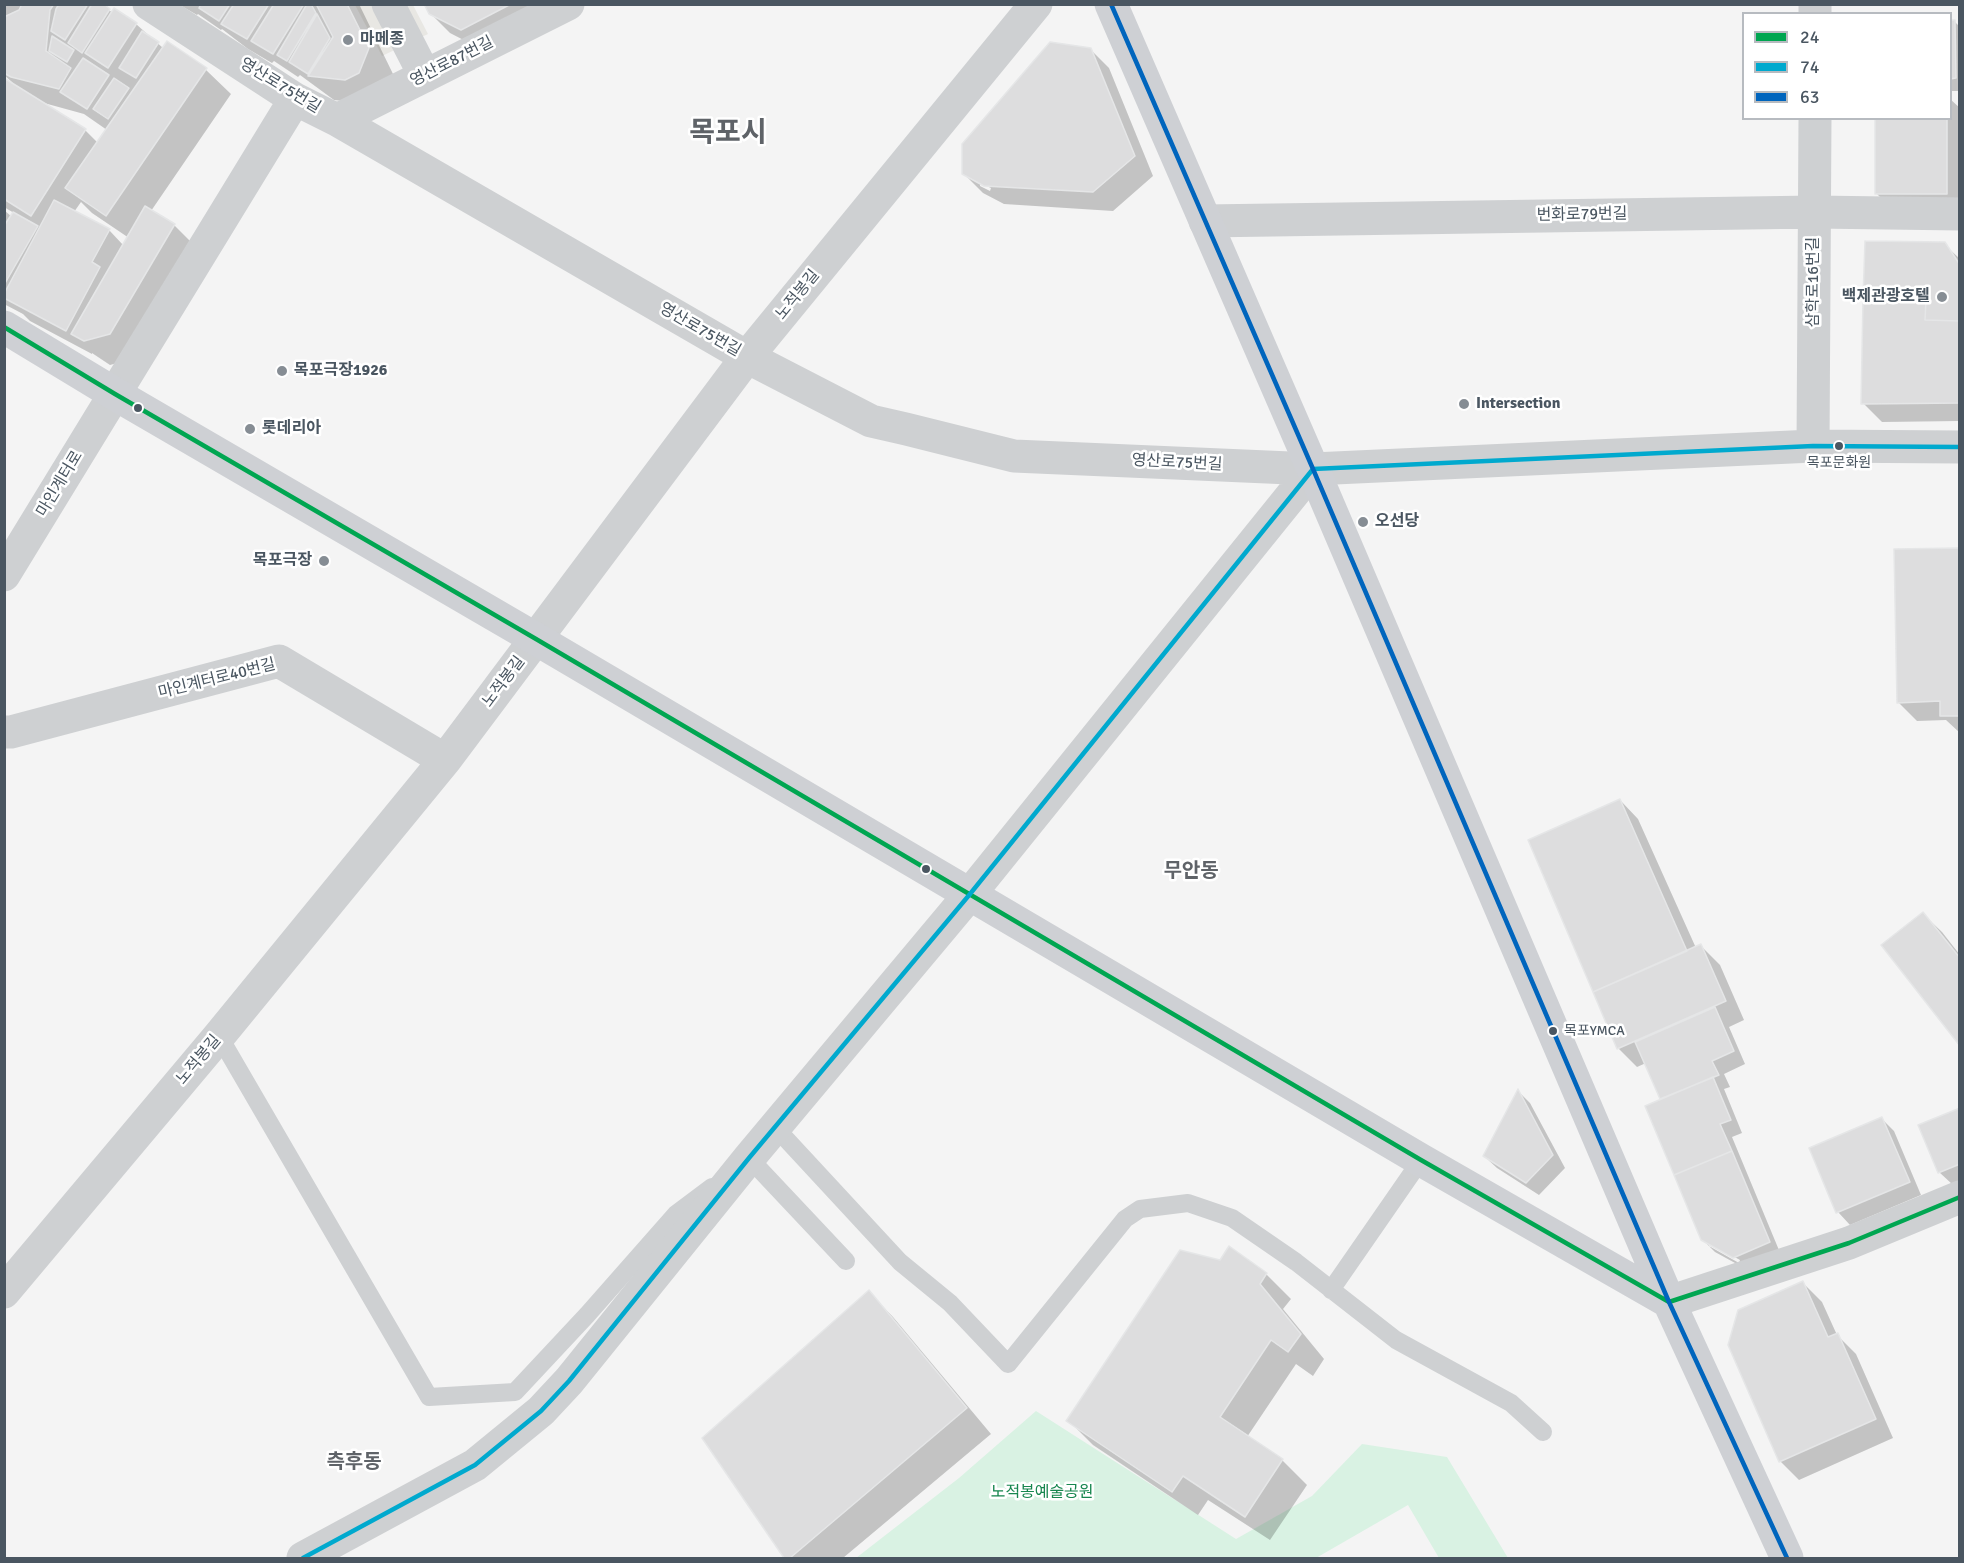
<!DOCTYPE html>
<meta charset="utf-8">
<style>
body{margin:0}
#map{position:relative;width:1964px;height:1563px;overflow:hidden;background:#f4f4f4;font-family:Signika,sans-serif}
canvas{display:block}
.frame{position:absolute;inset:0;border:6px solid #4a5661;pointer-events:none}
.legend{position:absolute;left:1742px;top:12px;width:210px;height:108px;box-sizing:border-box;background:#fff;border:2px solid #b7bbc0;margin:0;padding:8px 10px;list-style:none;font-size:18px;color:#4a5661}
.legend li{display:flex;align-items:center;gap:12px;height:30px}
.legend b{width:30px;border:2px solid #b7bbc0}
</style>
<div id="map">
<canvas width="1964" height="1563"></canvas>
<div class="frame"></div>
<ul class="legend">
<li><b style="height:8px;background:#00a651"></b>24</li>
<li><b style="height:8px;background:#00a9ce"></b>74</li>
<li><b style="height:8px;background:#0065bd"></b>63</li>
</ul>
</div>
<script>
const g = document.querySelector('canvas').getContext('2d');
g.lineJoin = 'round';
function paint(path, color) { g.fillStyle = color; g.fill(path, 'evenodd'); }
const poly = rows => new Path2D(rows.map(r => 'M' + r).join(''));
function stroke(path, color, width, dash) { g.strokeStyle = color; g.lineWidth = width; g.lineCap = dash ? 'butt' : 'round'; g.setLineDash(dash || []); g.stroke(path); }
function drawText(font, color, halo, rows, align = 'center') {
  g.font = font + ' Signika,"Noto Sans KR",sans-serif'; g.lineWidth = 5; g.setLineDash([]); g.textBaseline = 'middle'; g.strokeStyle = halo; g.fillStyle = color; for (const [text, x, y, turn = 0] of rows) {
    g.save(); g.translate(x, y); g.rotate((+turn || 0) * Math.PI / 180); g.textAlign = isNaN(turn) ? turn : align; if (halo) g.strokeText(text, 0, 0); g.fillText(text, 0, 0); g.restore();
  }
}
paint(poly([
 [355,5,413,5,428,34,382,56]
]), '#e8e7e3');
paint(poly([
 [1036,1411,1236,1539,1312,1496,1362,1444,1447,1457,1508,1558,1439,1558,1408,1505,1316,1558,856,1558,959,1478]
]), '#d9f2e3');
paint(poly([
 [4,4,101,4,113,13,136,24,163,48,167,43,206,70,231,94,151,211,174,225,199,250,135,358,110,365,92,353,92,354,30,321,23,314,4,304,4,210,12,217,14,213,4,207,4,79,13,83,4,75],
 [44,103,84,114,107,130,98,143,85,130],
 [81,202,92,213,129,238,124,246,109,230,74,212],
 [178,4,359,4,393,74,370,104,334,100,300,75,298,77,274,61,272,63,248,49,222,29,221,30,198,14,197,15],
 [426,4,567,4,481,49,450,33,430,13],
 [1950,21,1954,21,1960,27,1960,91,1950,91],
 [1090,49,1109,68,1153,176,1113,211,1004,204,983,193,964,174],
 [980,183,991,188,990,191,980,186],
 [1950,99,1960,108,1960,212,1896,213,1877,194,1877,118,1950,118],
 [1944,244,1960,259,1960,262,1955,260,1960,267,1960,421,1882,422,1863,403],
 [1960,549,1960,733,1946,720,1917,721,1898,702],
 [1620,800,1638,819,1696,948,1701,946,1720,965,1744,1020,1729,1027,1745,1064,1724,1074,1730,1087,1724,1089,1742,1133,1732,1137,1781,1255,1746,1269,1715,1252,1702,1239,1662,1100,1646,1063,1637,1067,1618,1048],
 [1709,1243,1740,1260,1739,1263,1709,1246],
 [1923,914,1942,932,1960,955,1960,1043],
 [1518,1091,1530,1103,1565,1168,1539,1195,1497,1168,1484,1156],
 [1960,1109,1960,1181,1952,1184,1939,1172],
 [1882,1119,1894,1131,1921,1195,1850,1225,1838,1212,1811,1149],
 [1229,1248,1266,1274,1291,1299,1283,1309,1324,1359,1313,1376,1296,1364,1247,1437,1282,1460,1307,1485,1270,1540,1208,1500,1198,1515,1093,1445,1068,1420,1220,1262],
 [1803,1283,1822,1302,1837,1335,1856,1354,1893,1438,1799,1480,1780,1461],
 [869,1292,893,1317,991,1434,843,1558,786,1558,704,1438]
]), '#0003');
const building = poly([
 [22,4,54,4,50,10,46,51,71,68,59,89,11,77,4,73,4,17,19,10,22,4],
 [59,4,88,4,65,40,51,31,56,9,59,4],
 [92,4,104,4,110,9,82,53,68,43,92,4],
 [201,4,230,4,219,21,199,8,201,4],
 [234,4,269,4,247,39,221,24,234,4],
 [274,4,304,4,273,54,251,41,274,4],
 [307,4,311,4,316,13,287,61,277,55,307,4],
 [316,4,347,4,369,48,359,73,345,80,308,76,333,37,316,4],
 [424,4,511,4,461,30,429,14,424,4],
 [114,8,137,23,108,68,85,53,114,8],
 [317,14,330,38,308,74,289,62,317,14],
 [1950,20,1955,20,1956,78,1950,79,1950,20],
 [142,31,159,42,136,78,119,68,142,31],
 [52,36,74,50,67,62,49,51,52,36],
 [167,41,207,68,106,216,65,188,167,41],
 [1050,42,1091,48,1135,156,1093,192,984,186,962,174,962,144,1050,42],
 [83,58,109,75,87,109,60,92,83,58],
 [4,78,86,129,31,216,4,199,4,78],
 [114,78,129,88,108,119,93,109,114,78],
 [1875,118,1947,118,1947,194,1875,194,1875,118],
 [54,200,110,229,92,262,100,267,66,331,4,298,4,294,54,200],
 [145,206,175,224,110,334,84,341,71,334,145,206],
 [13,212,38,226,4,285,4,226,13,212],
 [1865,241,1945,242,1960,265,1960,321,1925,320,1926,300,1863,299,1865,241],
 [1863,299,1926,300,1925,320,1960,321,1960,403,1861,404,1863,299],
 [1960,548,1960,716,1940,716,1940,701,1897,703,1894,549,1960,548],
 [1620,799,1687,951,1593,992,1528,840,1620,799],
 [1923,912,1960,958,1960,1046,1881,945,1923,912],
 [1701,944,1726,1001,1617,1049,1593,992,1701,944],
 [1715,1007,1734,1051,1712,1061,1719,1075,1660,1099,1635,1042,1715,1007],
 [1713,1077,1731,1120,1720,1124,1732,1151,1674,1175,1645,1106,1713,1077],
 [1518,1089,1553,1155,1526,1183,1483,1156,1518,1089],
 [1960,1108,1960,1164,1938,1173,1918,1125,1960,1108],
 [1882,1117,1910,1182,1836,1213,1809,1148,1882,1117],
 [1732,1151,1770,1242,1733,1258,1701,1240,1674,1175,1732,1151],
 [1229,1246,1267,1273,1260,1284,1301,1334,1288,1352,1271,1340,1220,1417,1283,1459,1245,1517,1183,1476,1172,1492,1066,1421,1180,1250,1220,1260,1229,1246],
 [1803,1281,1828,1337,1838,1333,1876,1419,1779,1462,1728,1345,1738,1310,1803,1281],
 [869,1290,967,1408,790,1558,784,1558,702,1438,869,1290]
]);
paint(building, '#ddddde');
stroke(building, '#e5e6e7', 1.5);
stroke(poly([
 [219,1036,429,1397,515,1392,587,1315,676,1214,712,1187],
 [775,1127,900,1262,950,1303,1008,1364,1125,1219,1140,1209,1188,1203,1232,1218,1296,1262,1396,1340,1511,1403,1543,1432],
 [743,1163,749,1158,846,1261],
 [1331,1290,1421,1160]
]), '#ced0d2', 18);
stroke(poly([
 [149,4,295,99,337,120,747,357,871,421,906,429,1014,456,1313,469,1813,446,1960,447],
 [388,4,425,76],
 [1815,4,1815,14],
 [337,120,568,4],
 [1205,221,1815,212,1960,214],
 [1813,446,1815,118],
 [4,575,295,99],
 [4,732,11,732,279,661,445,760],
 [4,1292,219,1036,445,760,747,357,1036,4],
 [1669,1302,1849,1243,1960,1197],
 [303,1558,475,1465,541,1411,569,1381,749,1158,970,894,1313,469]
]), '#ced0d2', 33);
stroke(poly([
 [1111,4,1313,469,1669,1302,1787,1558],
 [4,327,115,394,536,639,1421,1160,1669,1302]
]), '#ced0d4', 33);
stroke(poly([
 [4,327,115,394,536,639,1421,1160,1669,1302,1849,1243,1960,1197]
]), '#00a651', 4.5);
stroke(poly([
 [303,1558,475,1465,541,1411,569,1381,749,1158,970,894,1313,469,1813,446,1960,447]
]), '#00a9ce', 4.5);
stroke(poly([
 [1111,4,1313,469,1669,1302,1787,1558]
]), '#0065bd', 4.5);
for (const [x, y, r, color] of [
 [348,40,6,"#868d94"],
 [1942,297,6,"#868d94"],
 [282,371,6,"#868d94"],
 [1464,404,6,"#868d94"],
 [138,408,5,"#4a5661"],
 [250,429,6,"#868d94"],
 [1839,446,5,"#4a5661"],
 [1363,522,6,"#868d94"],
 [324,561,6,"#868d94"],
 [926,869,5,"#4a5661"],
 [1553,1031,5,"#4a5661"]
]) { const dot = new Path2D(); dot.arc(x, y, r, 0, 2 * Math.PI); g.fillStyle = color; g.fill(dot); stroke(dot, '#fff', 2); }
drawText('14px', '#4a5661', '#fff', [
 ["목포문화원",1839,463],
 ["목포YMCA",1564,1031,"left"]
]);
drawText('bold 16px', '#4a5661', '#fff', [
 ["마메종",360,40],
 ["백제관광호텔",1930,297,"right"],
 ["목포극장1926",294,371],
 ["Intersection",1476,404],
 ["롯데리아",262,429],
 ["오선당",1375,522],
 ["목포극장",312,561,"right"]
], 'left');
drawText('16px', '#4a5661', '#fff', [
 ["영산로87번길",452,62,-27],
 ["영산로75번길",280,86,31],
 ["번화로79번길",1582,215,-1],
 ["삼학로16번길",1814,282,-90],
 ["노적봉길",798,295,-51],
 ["영산로75번길",700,330,30],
 ["영산로75번길",1177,463,3],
 ["마인계터로",60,484,-59],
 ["마인계터로40번길",217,679,-14],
 ["노적봉길",504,682,-53],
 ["노적봉길",199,1060,-50]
]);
drawText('16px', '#17864f', '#fff', [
 ["노적봉예술공원",1042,1493]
]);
drawText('bold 20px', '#5f6368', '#fff', [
 ["무안동",1191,872],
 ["측후동",354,1463]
]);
drawText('bold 28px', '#5f6368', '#fff', [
 ["목포시",728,134]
]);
</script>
